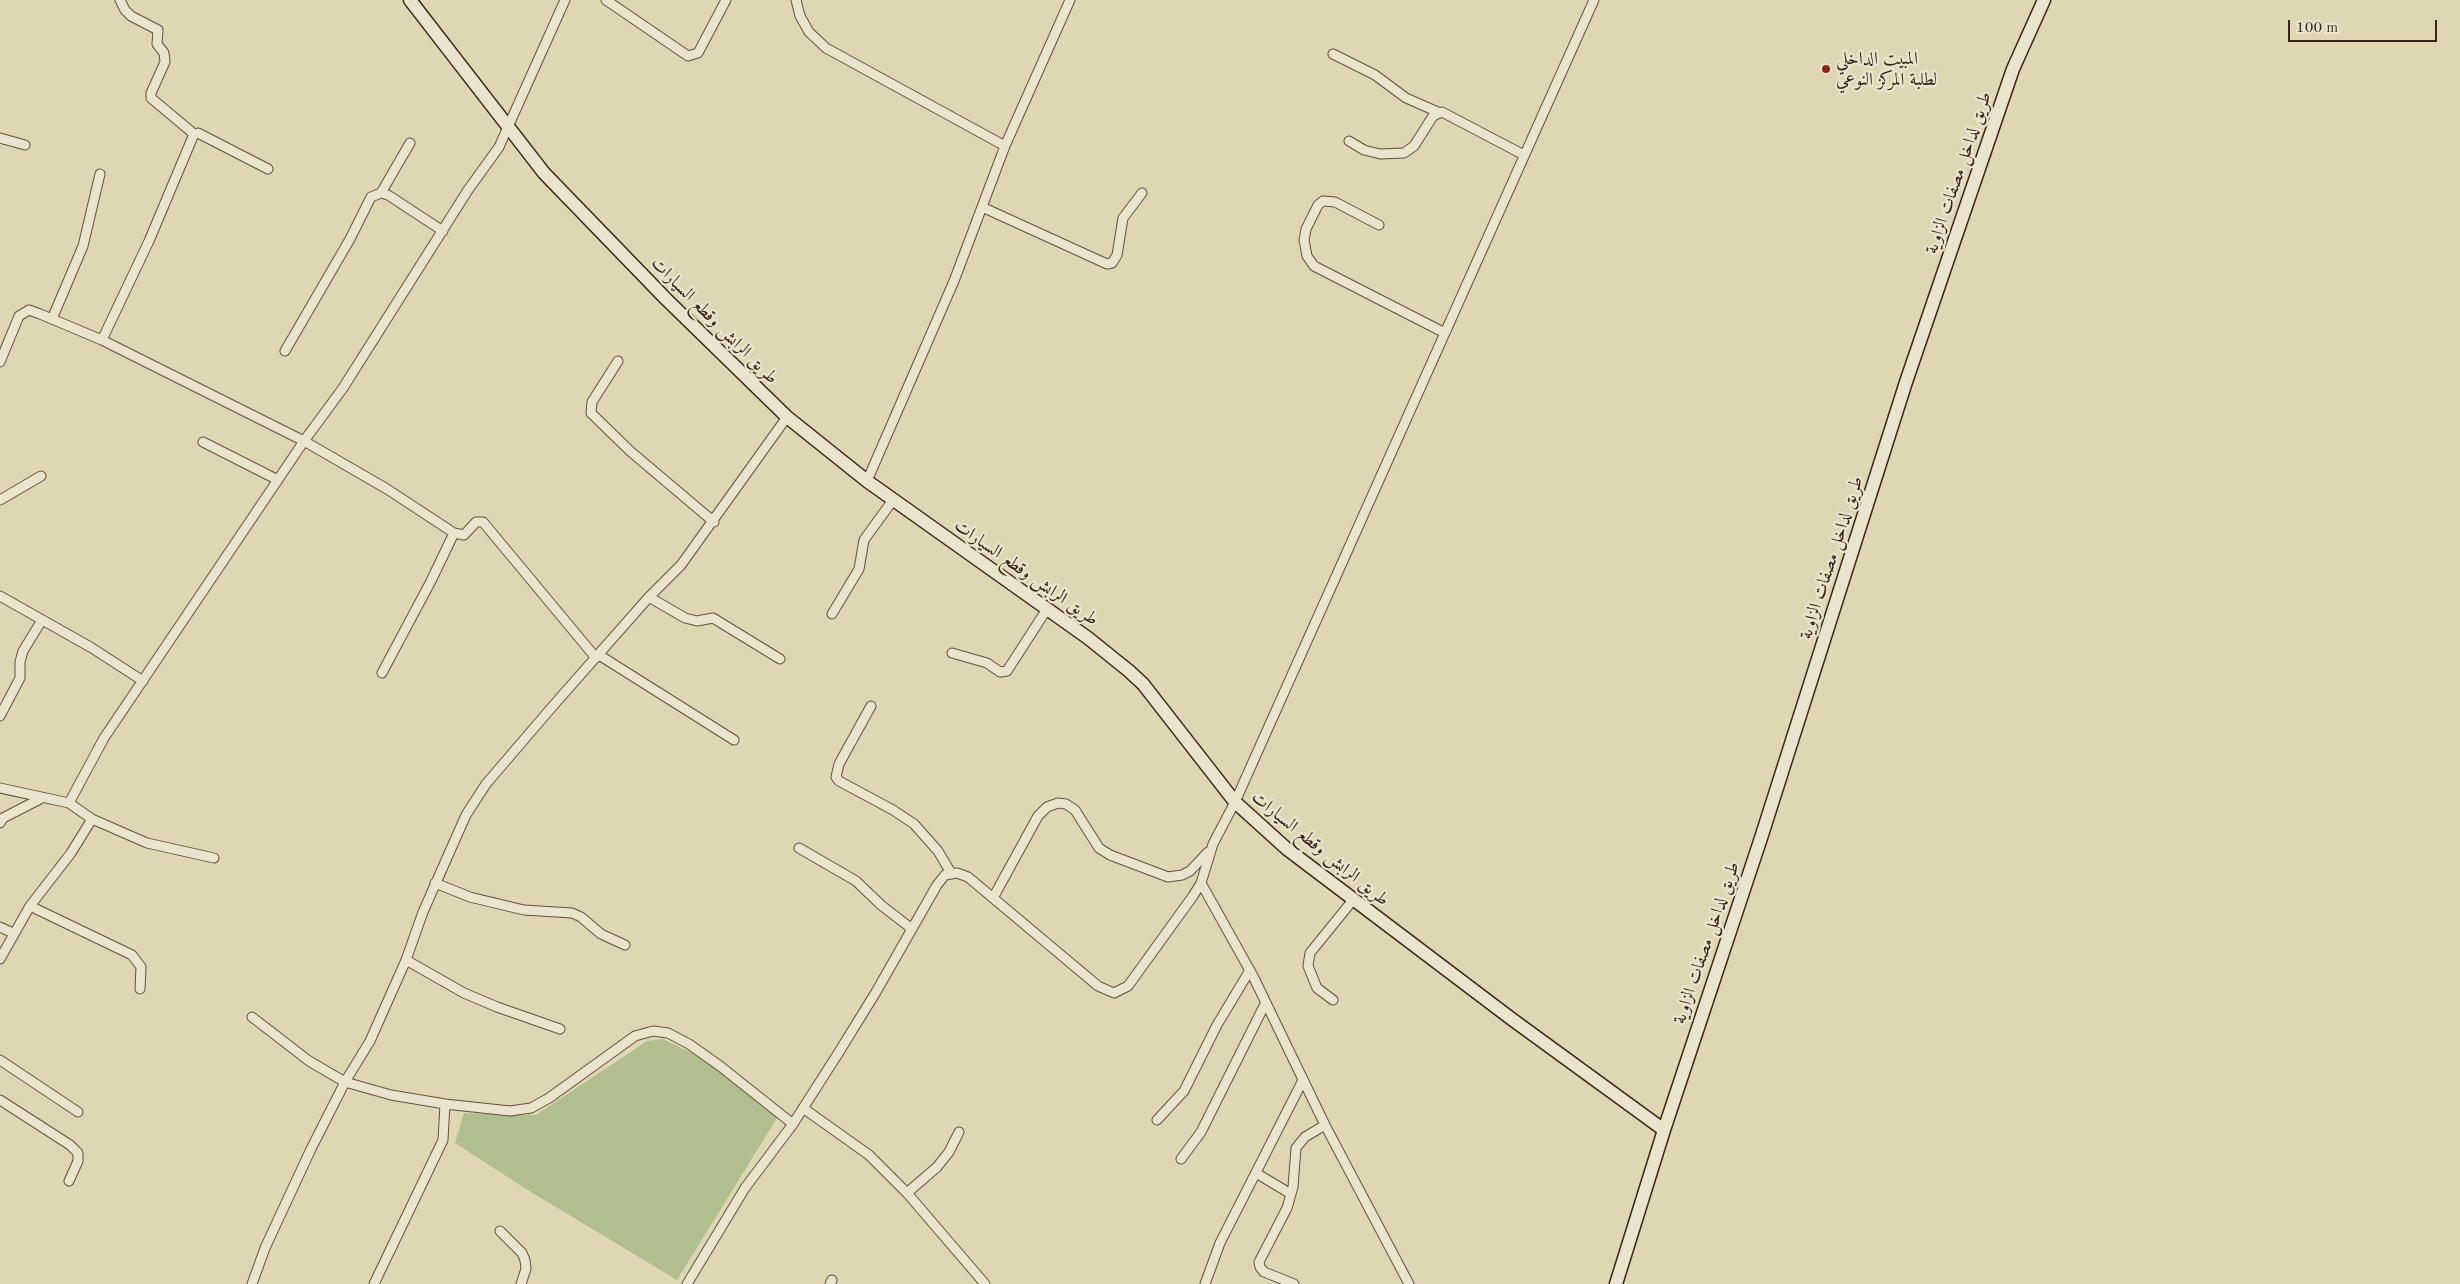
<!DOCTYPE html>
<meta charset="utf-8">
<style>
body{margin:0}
#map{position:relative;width:2460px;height:1284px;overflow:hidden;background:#dfd6b3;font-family:"Old Standard TT",serif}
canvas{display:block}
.scale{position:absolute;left:2288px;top:20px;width:149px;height:22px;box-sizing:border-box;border:2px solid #382318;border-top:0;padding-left:6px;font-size:15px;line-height:18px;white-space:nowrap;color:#382318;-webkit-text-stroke:4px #eae4ce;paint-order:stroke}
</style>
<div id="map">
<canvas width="2460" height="1284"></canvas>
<div class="scale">100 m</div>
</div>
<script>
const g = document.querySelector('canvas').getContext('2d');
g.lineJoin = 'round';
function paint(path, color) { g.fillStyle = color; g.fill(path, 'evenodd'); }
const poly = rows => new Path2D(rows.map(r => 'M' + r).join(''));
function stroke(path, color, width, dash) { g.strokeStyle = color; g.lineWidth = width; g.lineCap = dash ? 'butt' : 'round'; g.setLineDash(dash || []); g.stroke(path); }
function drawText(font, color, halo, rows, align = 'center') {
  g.font = font + ' "Old Standard TT",Amiri,serif'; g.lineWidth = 4.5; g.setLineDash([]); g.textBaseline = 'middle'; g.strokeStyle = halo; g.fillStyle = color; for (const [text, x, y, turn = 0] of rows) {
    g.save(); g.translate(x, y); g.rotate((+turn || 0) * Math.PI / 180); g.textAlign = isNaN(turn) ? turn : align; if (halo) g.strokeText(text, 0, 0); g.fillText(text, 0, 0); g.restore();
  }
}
paint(poly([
 [663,1039,692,1053,710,1064,777,1118,677,1280,531,1192,455,1143,464,1113,536,1115,647,1041]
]), '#b1be8d');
const street = poly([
 [120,0,125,10,131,16,158,30,157,44,164,53,165,62,151,93,151,98,194,134],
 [606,0,688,56,698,53,726,0],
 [796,0,800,16,809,32,826,48,1005,146],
 [1333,54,1375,75,1406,98,1438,112],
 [0,138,25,145],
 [1349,141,1364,150,1380,154,1404,153,1414,146,1433,116,1442,112,1524,155],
 [381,193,410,143],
 [982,207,1107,264,1112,263,1117,255,1123,218,1142,193],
 [1379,225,1335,202,1323,201,1318,205,1306,229,1304,240,1307,256,1314,266,1445,333],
 [52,319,83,246,100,174],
 [102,340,149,241,194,134,198,133,268,169],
 [285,351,350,239,371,197,381,193,388,195,443,231],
 [618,361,592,402,591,413,630,451,714,522],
 [0,362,19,316,29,310,40,314,102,340,304,441,387,489,454,533,431,581,382,673],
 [203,442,278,480],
 [867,481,954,281,1005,146,1070,0],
 [0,500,41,476],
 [454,533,464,535,476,522,483,522,596,658],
 [0,596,92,648,143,681],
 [649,597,685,618,697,621,713,618,780,659],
 [832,614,859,569,864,540,893,500],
 [952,653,987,663,1000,672,1007,671,1047,609],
 [599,655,734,740],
 [871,706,839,764,836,777,839,781,893,810,914,824,938,851,951,873],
 [0,716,20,678,20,662,23,651,42,620],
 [0,788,69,803],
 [92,819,147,843,214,858],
 [0,823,3,818,40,799],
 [799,848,856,881,881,905,912,929],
 [435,883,470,897,524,910,572,913,581,917,601,934,625,945],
 [1201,883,1253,976,1325,1125,1409,1284],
 [993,898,1038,816,1047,807,1058,803,1066,804,1075,810,1099,848,1110,855,1168,877,1182,875,1190,871,1208,852],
 [30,906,132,955,141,967,140,989],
 [0,927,13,933],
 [0,959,30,906,71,853,92,819,69,803,104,738,304,441,343,388,468,190,499,147,565,0],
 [406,960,464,993,497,1007,560,1029],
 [1333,1000,1317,988,1308,966,1310,953,1353,900],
 [252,1017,309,1061,345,1082,391,1095,445,1104,510,1111,531,1108,549,1098,635,1036,653,1031,668,1033,689,1044,720,1066,793,1124],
 [0,1060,78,1112],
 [0,1100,70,1145,78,1153,78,1161,69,1181],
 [803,1108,869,1155,907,1193,985,1284],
 [1157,1120,1184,1091,1217,1025,1250,970],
 [1181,1159,1201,1132,1265,1004],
 [1256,1173,1291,1194],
 [907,1193,937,1167,949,1152,959,1132],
 [500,1231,522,1253,525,1260,526,1269,521,1284],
 [252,1284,265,1248,311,1149,345,1082,370,1041,406,960,423,912,466,815,486,784,552,707,649,597,681,565,787,417],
 [374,1284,443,1140,445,1104],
 [687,1284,745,1188,793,1124,839,1052,876,992,937,885,945,875,957,873,968,877,1098,986,1114,993,1128,986,1193,896,1201,883,1213,844,1235,802,1594,0],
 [830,1284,832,1280],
 [1205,1284,1220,1243,1303,1080],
 [1294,1284,1264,1272,1260,1267,1259,1262,1287,1208,1293,1187,1296,1148,1305,1137,1325,1125]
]);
const secondary = poly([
 [410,0,544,173,666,299,787,417,867,481,1088,638,1129,671,1143,684,1235,802,1287,849,1513,1020,1664,1130],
 [1616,1284,1664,1130,1761,838,1906,382,2013,69,2044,0]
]);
stroke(street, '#62503f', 11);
stroke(secondary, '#382318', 15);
stroke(street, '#eae4ce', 9);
stroke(secondary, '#eae4ce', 12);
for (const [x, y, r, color] of [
 [1826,69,5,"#8f2418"]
]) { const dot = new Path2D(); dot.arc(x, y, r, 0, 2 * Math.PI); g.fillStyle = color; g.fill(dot); stroke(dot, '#eae4ce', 2); }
drawText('18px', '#382318', '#eae4ce', [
 ["المبيت الداخلي",1836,59],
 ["لطلبة المركز النوعي",1836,80]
], 'left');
drawText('18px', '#382318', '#eae4ce', [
 ["طريق لداخل مصفات الزاوية",1959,173,-71],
 ["طريق الرابش وقطع السيارات",714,321,45],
 ["طريق لداخل مصفات الزاوية",1832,558,-72],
 ["طريق الرابش وقطع السيارات",1026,573,35],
 ["طريق الرابش وقطع السيارات",1320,849,39],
 ["طريق لداخل مصفات الزاوية",1707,943,-71]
]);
</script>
